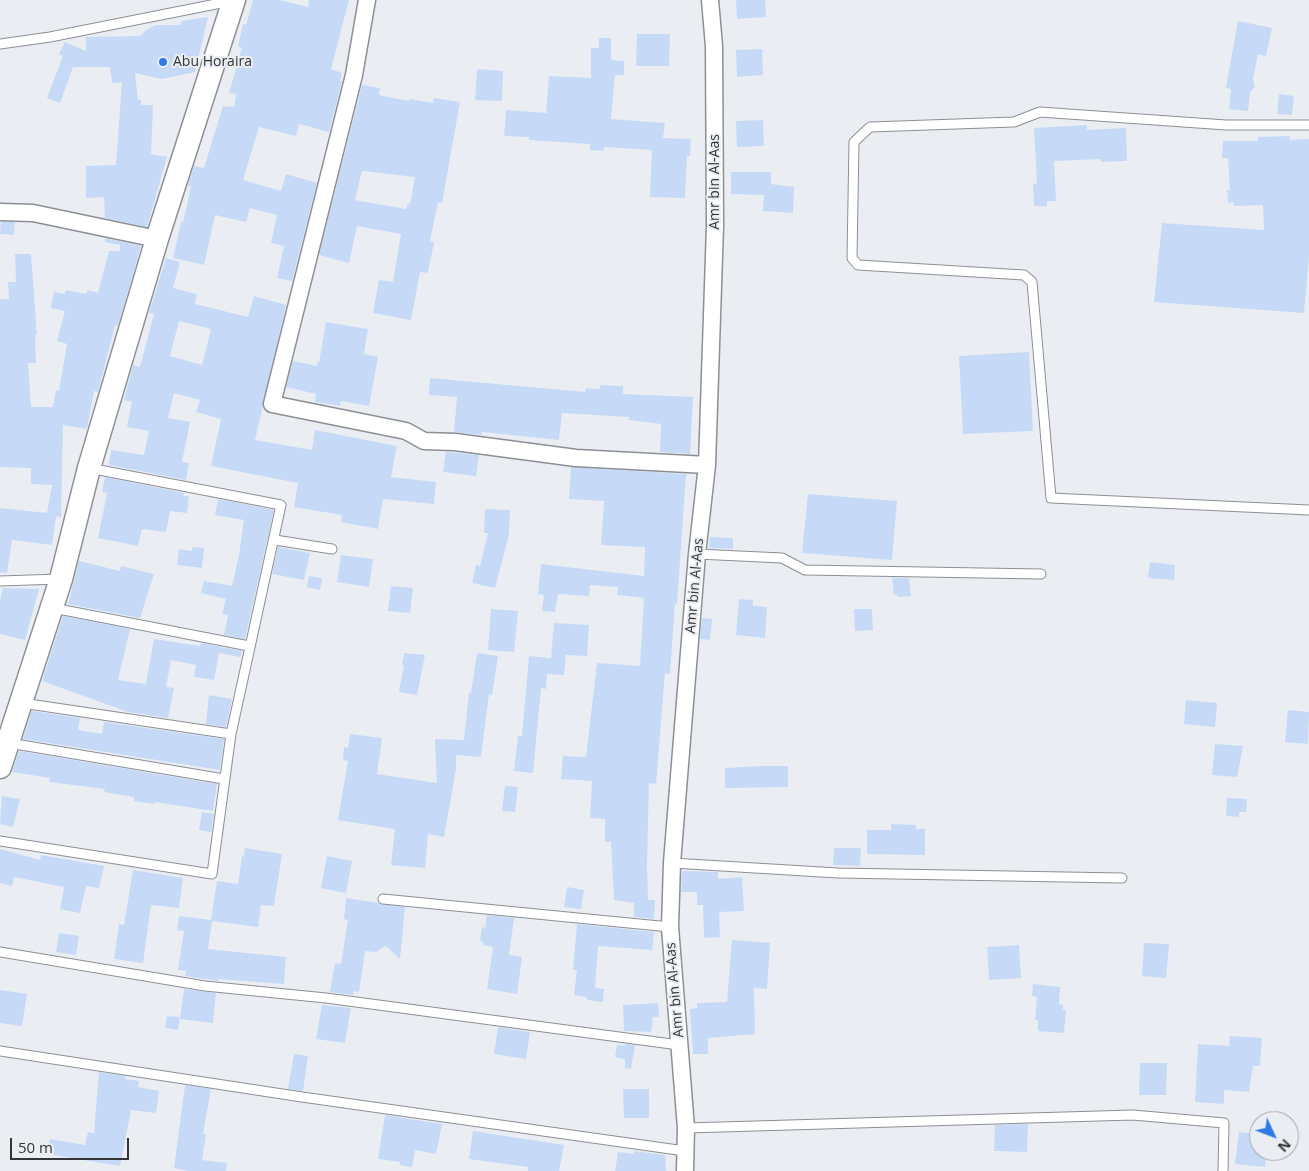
<!DOCTYPE html>
<style>
body{margin:0}
#map{position:relative;width:1309px;height:1171px;overflow:hidden;background:#eaeef3;font-family:"Open Sans",sans-serif}
canvas{display:block}
.north{position:absolute;left:1249px;top:1111px;width:50px;height:50px;box-sizing:border-box;background:#eaeef3;border:1px solid #a1a4a8;border-radius:50%;rotate:133deg;font-size:14px;font-weight:700;line-height:20px;text-align:center;color:#333537}
.north::after{content:'';display:block;margin:auto;width:18px;height:22px;background:#307ae7;clip-path:polygon(50% 0,100% 100%,50% 72%,0 100%)}
.scale{position:absolute;left:10px;top:1138px;width:119px;height:22px;box-sizing:border-box;border:2px solid #333537;border-top:0;padding-left:6px;font-size:15px;line-height:18px;white-space:nowrap;color:#333537;-webkit-text-stroke:4px #eaeef3;paint-order:stroke}
</style>
<div id="map">
<canvas width="1309" height="1171"></canvas>
<div class="north">N</div>
<div class="scale">50 m</div>
</div>
<script>
const g = document.querySelector('canvas').getContext('2d');
g.lineJoin = 'round';
function paint(path, color) { g.fillStyle = color; g.fill(path, 'evenodd'); }
const poly = rows => new Path2D(rows.map(r => 'M' + r).join(''));
function stroke(path, color, width, dash) { g.strokeStyle = color; g.lineWidth = width; g.lineCap = dash ? 'butt' : 'round'; g.setLineDash(dash || []); g.stroke(path); }
function drawText(font, color, halo, rows, align = 'center') {
  g.font = font + ' "Open Sans",sans-serif'; g.lineWidth = 4; g.setLineDash([]); g.textBaseline = 'middle'; g.strokeStyle = halo; g.fillStyle = color; for (const [text, x, y, turn = 0] of rows) {
    g.save(); g.translate(x, y); g.rotate((+turn || 0) * Math.PI / 180); g.textAlign = isNaN(turn) ? turn : align; if (halo) g.strokeText(text, 0, 0); g.fillText(text, 0, 0); g.restore();
  }
}
paint(poly([
 [253,0,280,0,308,7,309,0,349,0,331,69,342,73,340,81,342,81,329,132,299,124,296,136,259,127,243,180,281,191,286,174,317,183,292,281,277,278,284,246,271,243,277,215,250,208,246,222,215,215,204,265,173,258,181,222,183,223,191,186,188,185,194,166,204,168,223,106,234,107,236,94,229,93,242,48,238,46,243,24,246,25],
 [736,0,765,0,766,17,737,19],
 [208,17,195,72,162,79,135,73,138,100,141,100,141,105,153,105,151,154,167,157,147,227,105,218,104,197,86,198,86,166,116,165,122,82,112,83,110,67,73,67,60,103,47,98,63,56,59,54,65,42,86,51,86,37,140,36,146,30,156,25,181,25,181,21],
 [1238,21,1272,28,1266,56,1258,54,1253,79,1255,87,1250,92,1248,111,1229,109,1231,89,1226,88],
 [637,34,670,34,669,66,636,66],
 [599,38,611,38,611,60,624,61,624,75,615,75,611,119,665,123,663,138,691,139,690,156,687,156,685,198,650,197,652,150,604,147,604,151,590,150,590,144,529,140,529,137,504,136,506,110,546,113,549,76,591,78,591,48,599,48],
 [762,49,763,75,737,77,736,50],
 [477,69,503,71,502,101,475,100],
 [362,85,380,88,379,95,409,101,410,99,433,103,434,98,460,102,442,203,438,202,430,241,434,242,428,273,420,272,411,320,373,313,379,280,393,282,401,234,357,226,349,263,319,255],
 [362,171,415,177,410,204,408,203,406,209,355,200],
 [1279,94,1294,96,1292,115,1277,114],
 [763,120,764,146,737,147,736,121],
 [1087,125,1087,130,1126,128,1127,161,1101,162,1101,159,1054,161,1056,201,1047,201,1047,206,1034,206,1033,184,1037,184,1034,128],
 [1290,136,1290,140,1309,139,1309,257,1304,313,1154,302,1162,223,1264,230,1263,205,1234,206,1234,202,1228,203,1227,190,1230,190,1228,158,1222,158,1223,141,1258,141,1258,137],
 [731,172,771,172,771,184,794,187,793,213,763,211,764,195,731,194],
 [1,222,15,222,14,235,0,234],
 [105,238,141,246,118,326,115,325,98,392,94,391,87,429,63,425,61,517,56,516,52,545,12,540,7,573,0,572,0,508,47,513,52,485,31,484,31,468,0,467,0,299,9,299,8,282,16,282,15,254,31,254,37,335,35,335,36,363,28,363,31,407,53,407,56,390,59,391,67,344,57,341,65,311,51,308,54,292,65,294,66,290,86,294,88,290,98,293,109,251,120,251,120,245,105,242],
 [166,258,180,262,173,288,197,294,195,304,248,317,254,296,286,305,255,440,312,450,315,430,397,446,391,477,436,482,434,504,383,499,378,529,341,522,342,515,294,507,298,483,211,466,221,419,196,412,200,400,174,393,168,418,190,422,182,462,189,463,186,480,109,465,111,450,144,455,149,431,127,427,132,402,124,400,133,365,140,367,154,314,149,313],
 [179,321,211,329,202,365,170,356],
 [326,322,368,329,364,354,378,357,369,406,341,401,340,406,315,402,316,394,286,387,293,361,317,366,317,362,319,362],
 [1029,352,1033,431,963,434,959,356],
 [430,378,585,392,586,388,600,389,600,385,623,386,623,394,693,397,690,454,660,452,661,424,629,420,629,417,562,413,559,440,482,432,482,435,454,432,457,397,429,395],
 [446,452,479,455,476,476,443,472],
 [571,467,686,474,677,604,675,603,670,674,665,673,656,784,649,783,647,865,648,900,655,900,654,919,634,917,634,903,614,900,611,842,605,842,605,819,590,818,592,781,561,779,563,756,586,757,597,663,640,666,644,598,617,595,618,587,590,585,589,596,558,594,555,612,542,611,544,595,538,594,541,564,644,576,645,547,601,545,604,501,569,499],
 [105,477,184,493,183,496,189,496,187,513,170,511,166,532,142,529,138,546,98,538,107,493,102,492],
 [808,494,897,501,892,560,802,553],
 [218,499,274,510,245,639,224,635,228,615,222,614,226,599,201,593,204,581,232,586,239,555,244,520,215,515],
 [485,509,510,510,509,534,495,588,472,583,476,565,480,566,488,533,484,533],
 [710,537,733,538,733,549,709,548],
 [192,547,204,548,202,568,177,565,179,549,192,551],
 [278,547,310,553,304,580,272,574],
 [341,555,373,559,369,587,337,582],
 [79,561,120,571,121,566,154,574,140,618,68,604],
 [1150,562,1175,565,1174,580,1148,578],
 [309,576,322,578,320,590,307,587],
 [892,578,909,578,911,596,898,597,897,595,894,595],
 [391,586,413,588,410,613,388,611],
 [3,588,39,589,25,640,0,634,0,601],
 [739,599,753,600,753,606,767,607,765,638,736,635],
 [491,609,518,611,514,652,488,650],
 [854,609,872,609,873,630,855,631],
 [63,616,130,629,118,680,146,684,154,639,200,646,201,643,242,651,240,657,219,653,214,680,194,677,196,665,171,660,166,687,174,688,168,718,128,712,42,681],
 [702,618,712,619,710,640,700,639],
 [554,623,589,625,587,656,566,655,564,675,547,674,546,689,541,688,533,773,514,771,518,736,522,736,529,656,551,658],
 [404,653,425,655,417,695,399,692,404,665,402,665],
 [477,653,498,656,492,695,489,694,481,757,456,755,456,769,444,837,428,834,425,868,391,865,395,829,338,820,348,761,343,760,344,747,348,748,350,734,382,738,377,774,437,783,435,739,464,740,469,693,471,693],
 [209,695,232,699,226,727,206,724],
 [1186,700,1217,703,1215,727,1184,724],
 [1288,710,1309,712,1308,744,1285,742],
 [32,711,80,718,78,730,102,734,104,722,224,739,220,770,23,739],
 [1215,744,1243,746,1237,777,1212,775],
 [19,751,217,784,213,811,155,802,155,804,134,801,134,797,104,792,105,789,49,782,50,778,12,772],
 [761,766,788,766,788,787,725,788,725,768],
 [505,786,518,787,515,812,502,811],
 [2,796,20,799,13,827,0,824],
 [1227,798,1247,799,1246,812,1239,812,1239,817,1226,816],
 [202,812,214,814,211,832,199,830],
 [891,824,916,825,916,829,925,829,925,855,867,854,867,830,891,830],
 [245,848,282,854,274,906,261,905,258,927,212,921,208,949,286,957,284,984,218,979,218,981,185,976,186,971,178,970,184,931,177,930,179,916,211,920,217,881,238,884,242,856,244,856],
 [834,848,861,848,860,866,833,865],
 [0,849,40,860,41,855,104,866,99,888,86,886,80,913,60,909,64,887,14,877,12,886,0,883],
 [327,856,352,861,346,893,321,888],
 [133,870,183,878,179,908,151,905,143,963,114,959,119,924,124,925],
 [682,871,718,872,718,879,742,877,744,911,719,912,720,937,704,938,703,905,697,905,697,892,681,892],
 [567,887,584,890,581,909,564,907],
 [346,898,405,907,400,959,386,946,376,952,365,951,359,992,354,991,353,995,330,992,335,963,341,964,348,920,344,919],
 [487,915,514,918,509,955,522,957,517,994,487,989,493,947,483,945,483,942,480,941,482,927,485,928],
 [577,924,654,932,652,950,598,946,595,988,604,989,603,1002,587,1000,587,997,574,995,577,970,573,970],
 [59,933,79,936,76,955,56,952],
 [732,940,770,943,767,989,754,988,755,1034,708,1038,708,1054,693,1054,690,1009,697,1008,697,1003,727,1002],
 [1144,943,1169,944,1166,978,1142,976],
 [1019,945,1021,978,989,980,987,947],
 [1033,984,1060,987,1059,1004,1063,1005,1063,1010,1066,1010,1064,1033,1038,1031,1038,1020,1035,1020,1037,997,1032,996],
 [184,989,216,993,213,1023,180,1019],
 [0,990,27,994,22,1026,0,1023],
 [658,1003,659,1017,653,1017,651,1032,624,1031,623,1005],
 [322,1005,351,1008,345,1043,316,1039],
 [167,1016,180,1017,178,1030,165,1028],
 [498,1027,530,1032,526,1059,494,1054],
 [1230,1036,1262,1038,1260,1066,1253,1066,1249,1092,1224,1090,1224,1104,1195,1102,1198,1044,1229,1046],
 [625,1044,635,1045,631,1069,625,1068,625,1059,615,1057,617,1045,625,1046],
 [294,1054,308,1056,303,1091,288,1089],
 [1140,1063,1167,1063,1166,1095,1139,1095],
 [99,1072,126,1076,125,1079,139,1081,138,1087,159,1091,156,1113,131,1110,120,1166,47,1154,50,1139,85,1145,88,1132,94,1133],
 [185,1085,211,1089,203,1134,206,1134,202,1160,227,1163,226,1171,189,1171,174,1168],
 [623,1089,649,1089,649,1118,624,1118],
 [385,1115,442,1124,436,1154,415,1150,412,1167,400,1165,400,1162,378,1159],
 [1028,1124,1027,1152,994,1151,995,1125],
 [473,1131,564,1145,559,1171,528,1171,528,1167,469,1159],
 [1239,1132,1259,1134,1259,1151,1267,1151,1265,1167,1235,1164],
 [634,1151,665,1155,666,1171,615,1171,618,1152,634,1154]
]), '#c6daf8');
const lane = poly([
 [0,44,50,37,231,1],
 [1309,125,1226,125,1040,112,1014,122,870,127,854,142,852,258,858,265,1024,275,1032,282,1051,498,1309,510],
 [275,540,332,549],
 [697,554,782,558,805,570,1041,574],
 [0,581,61,579],
 [53,608,249,646],
 [22,703,231,734],
 [9,743,224,779],
 [0,841,212,874,231,734,281,505,89,468],
 [672,863,838,873,1122,878],
 [383,899,670,927],
 [0,952,205,986,326,998,679,1045],
 [0,1051,302,1097,685,1151],
 [686,1128,1133,1115,1224,1123,1223,1171]
]);
const street = poly([
 [367,0,354,75,272,404,406,431,424,441,455,442,576,458,707,465],
 [0,212,33,213,157,239],
 [685,1171,686,1128,670,927,672,863,697,554,707,465,715,226,714,46,710,0]
]);
const secondary = poly([
 [0,767,61,579,89,468,157,239,234,0]
]);
stroke(lane, '#8c8f94', 11);
stroke(street, '#8c8f94', 19);
stroke(secondary, '#8c8f94', 25);
stroke(lane, '#fff', 9);
stroke(street, '#fff', 16);
stroke(secondary, '#fff', 22);
for (const [x, y, r, color] of [
 [163,62,5,"#307ae7"]
]) { const dot = new Path2D(); dot.arc(x, y, r, 0, 2 * Math.PI); g.fillStyle = color; g.fill(dot); stroke(dot, '#eaeef3', 2); }
drawText('14px', '#333537', '#eaeef3', [
 ["Abu Horaira",173,62]
], 'left');
drawText('14px', '#333537', '#eaeef3', [
 ["Amr bin Al-Aas",715,182,-90],
 ["Amr bin Al-Aas",695,586,-85],
 ["Amr bin Al-Aas",675,990,-95]
]);
</script>
